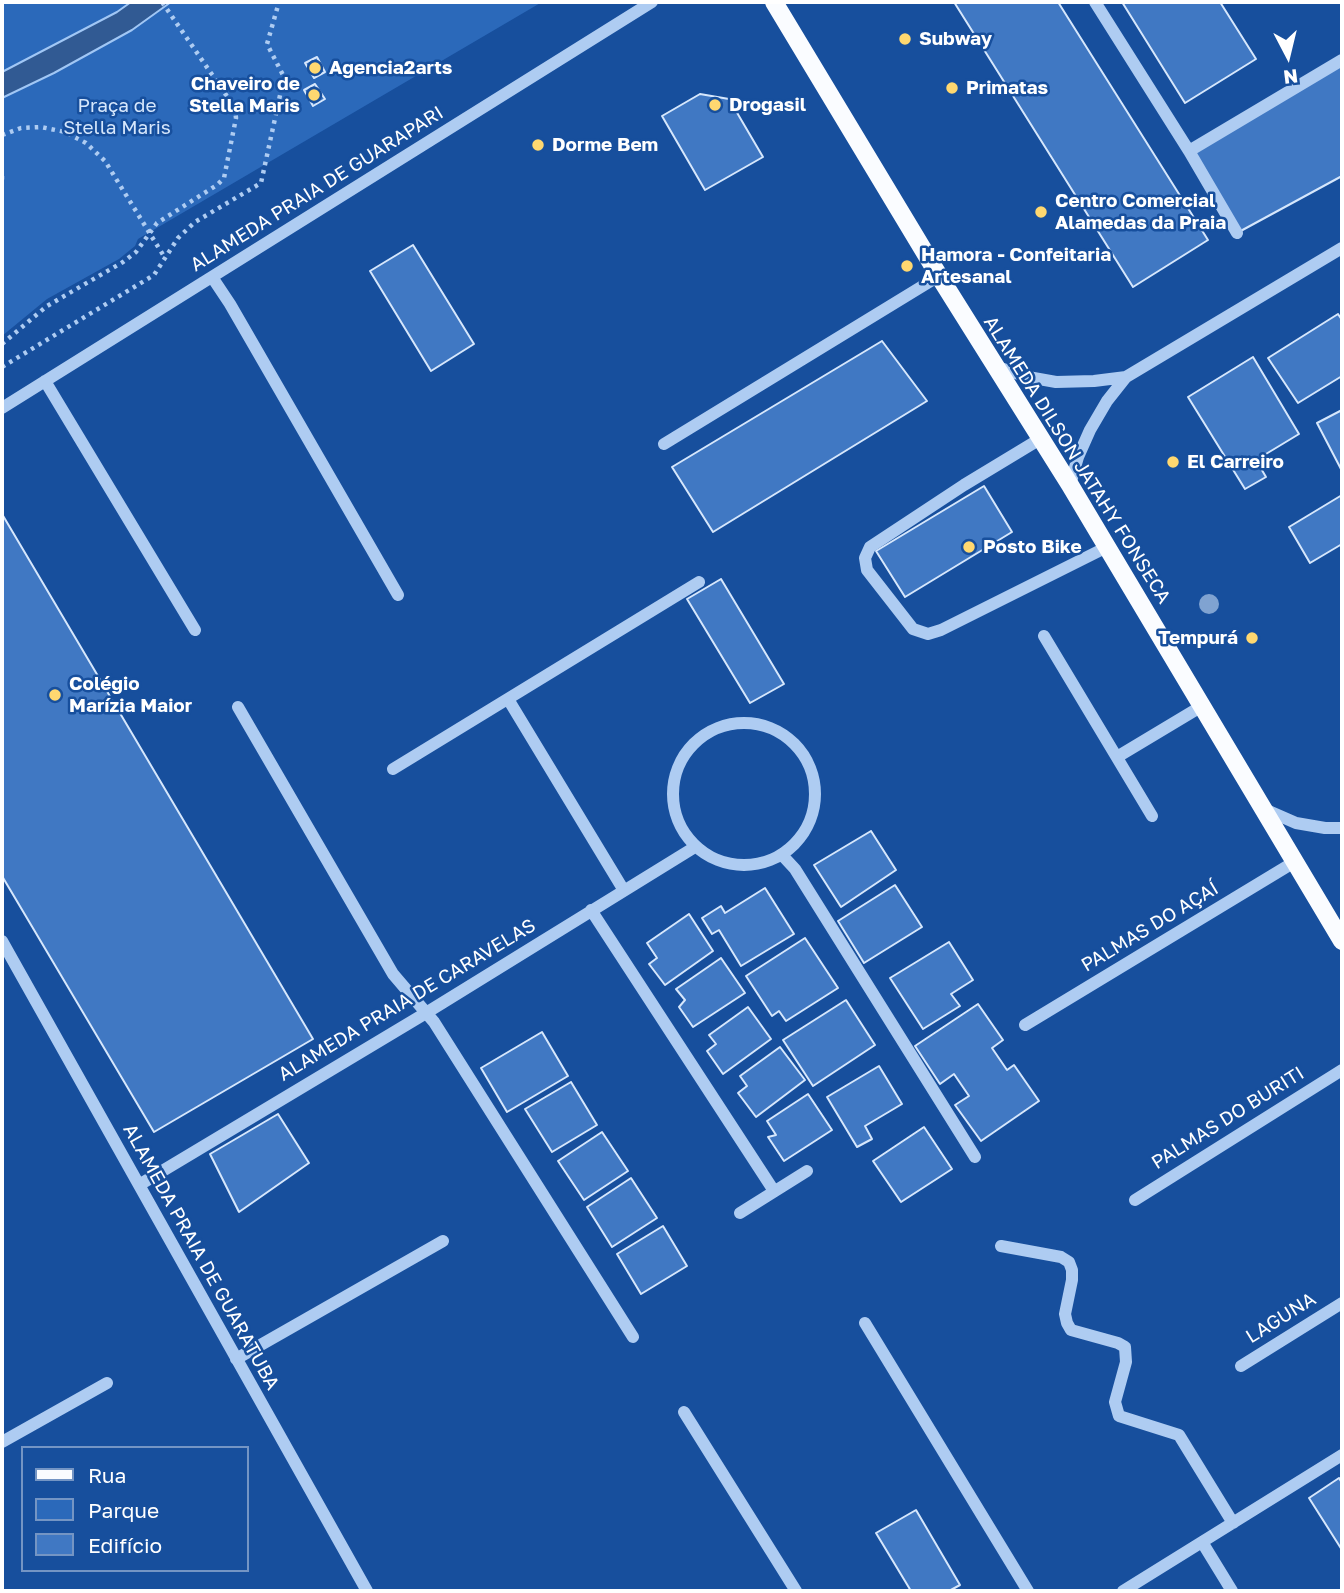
<!DOCTYPE html>
<meta charset="utf-8">
<style>
body{margin:0}
#map{position:relative;width:1344px;height:1593px;overflow:hidden;background:#174f9d;font-family:"Golos Text",sans-serif}
canvas{display:block}
.frame{position:absolute;inset:0;border:4px solid #fff;pointer-events:none}
.legend{position:absolute;left:21px;top:1446px;width:228px;height:126px;box-sizing:border-box;background:#174f9d;border:2px solid #7495c4;margin:0;padding:9px 12px;list-style:none;font-size:21px;color:#fff}
.legend li{display:flex;align-items:center;gap:14px;height:35px}
.legend b{width:35px;border:2px solid #7495c4}
.north{position:absolute;left:1253px;top:21px;width:70px;height:70px;-webkit-text-stroke:5px #174f9d;paint-order:stroke;rotate:173deg;font-size:19px;font-weight:700;line-height:28px;text-align:center;color:#fff}
.north::after{content:'';display:block;margin:auto;width:24px;height:32px;background:#fff;clip-path:polygon(50% 0,100% 100%,50% 72%,0 100%)}
</style>
<div id="map">
<canvas width="1344" height="1593"></canvas>
<div class="frame"></div>
<ul class="legend">
<li><b style="height:9px;background:#fafcff"></b>Rua</li>
<li><b style="height:19px;background:#2b69ba"></b>Parque</li>
<li><b style="height:19px;background:#4078c3"></b>Edifício</li>
</ul>
<div class="north">N</div>
</div>
<script>
const g = document.querySelector('canvas').getContext('2d');
g.lineJoin = 'round';
function paint(path, color) { g.fillStyle = color; g.fill(path, 'evenodd'); }
const poly = rows => new Path2D(rows.map(r => 'M' + r).join(''));
function stroke(path, color, width, dash) { g.strokeStyle = color; g.lineWidth = width; g.lineCap = dash ? 'butt' : 'round'; g.setLineDash(dash || []); g.stroke(path); }
function drawText(font, color, halo, rows, align = 'center') {
  g.font = font + ' "Golos Text",sans-serif'; g.lineWidth = 5; g.setLineDash([]); g.textBaseline = 'middle'; g.strokeStyle = halo; g.fillStyle = color; for (const [text, x, y, turn = 0] of rows) {
    g.save(); g.translate(x, y); g.rotate((+turn || 0) * Math.PI / 180); g.textAlign = isNaN(turn) ? turn : align; if (halo) g.strokeText(text, 0, 0); g.fillText(text, 0, 0); g.restore();
  }
}
paint(poly([
 [2,2,542,2,138,239,135,246,119,259,47,299,2,336]
]), '#2b69ba');
const water = poly([
 [131,2,171,2,132,30,54,73,2,98,2,72,117,12,131,2]
]);
paint(water, '#315a93');
stroke(water, '#a1c7f5', 2);
const building = poly([
 [954,2,1058,2,1208,240,1133,287,954,2],
 [1122,2,1220,2,1256,59,1185,103,1122,2],
 [317,57,325,72,314,78,305,63,317,57],
 [1342,60,1342,176,1237,233,1189,151,1342,60],
 [315,84,325,99,313,106,304,90,315,84],
 [700,94,729,99,763,157,705,190,662,116,700,94],
 [413,245,474,344,431,371,370,271,413,245],
 [1338,314,1342,320,1342,376,1298,403,1268,358,1338,314],
 [882,341,927,401,713,532,672,467,882,341],
 [1253,357,1299,434,1256,460,1266,477,1245,489,1188,397,1253,357],
 [1342,410,1342,471,1317,423,1342,410],
 [984,486,1012,532,905,597,876,551,984,486],
 [1342,495,1342,544,1310,563,1289,527,1342,495],
 [2,514,313,1039,154,1132,2,876,2,514],
 [721,579,784,684,750,703,687,599,721,579],
 [871,831,896,870,841,907,814,865,871,831],
 [895,885,922,927,864,963,838,921,895,885],
 [765,888,794,934,741,966,719,930,712,934,702,918,721,906,725,913,765,888],
 [689,914,713,951,665,985,649,964,657,958,647,943,689,914],
 [805,938,838,988,786,1021,779,1011,772,1016,746,976,805,938],
 [949,942,973,980,951,994,960,1006,923,1029,890,978,949,942],
 [721,958,745,993,693,1027,679,1007,685,1000,676,989,721,958],
 [846,1000,875,1045,813,1086,783,1040,846,1000],
 [978,1004,1003,1040,992,1048,1007,1070,1014,1065,1039,1101,981,1141,955,1105,969,1096,954,1074,940,1084,915,1046,978,1004],
 [748,1007,771,1039,723,1074,707,1051,716,1044,709,1035,748,1007],
 [542,1032,568,1076,507,1112,481,1068,542,1032],
 [780,1047,805,1080,756,1117,738,1093,747,1086,740,1076,780,1047],
 [879,1066,902,1104,865,1126,872,1139,857,1147,827,1097,879,1066],
 [571,1082,597,1125,552,1152,525,1109,571,1082],
 [808,1094,832,1130,784,1161,768,1137,776,1135,767,1121,808,1094],
 [278,1114,309,1163,239,1212,210,1154,278,1114],
 [924,1127,952,1169,901,1202,873,1161,924,1127],
 [602,1132,628,1171,584,1200,558,1161,602,1132],
 [631,1178,657,1218,612,1247,587,1207,631,1178],
 [663,1226,687,1266,641,1294,617,1254,663,1226],
 [1339,1478,1342,1483,1342,1550,1309,1498,1339,1478],
 [916,1510,960,1585,949,1591,911,1591,876,1533,916,1510]
]);
paint(building, '#4078c3');
stroke(building, '#d6e7fc', 2);
stroke(poly([
 [2,135,21,128,41,127,65,132,86,143,105,161,165,258],
 [2,176,2,180],
 [2,344,47,306,123,262,136,252,157,223,217,185,224,178,236,118,235,108,162,2],
 [2,367,154,275,178,238,195,222,261,183,284,77,267,44,279,2]
]), '#aeccf2', 4.5, [3.5, 5]);
stroke(poly([
 [1095,2,1189,151,1237,233],
 [1189,151,1342,60],
 [212,277,230,304,398,595],
 [994,366,1028,377,1056,382,1094,381,1126,377],
 [45,381,195,630],
 [2,408,652,2],
 [1040,439,964,485,870,547,865,558,867,570,913,629,928,634,941,630,1107,547],
 [664,444,939,276],
 [1070,485,1078,457,1090,430,1107,401,1126,377,1342,248],
 [1044,636,1152,816],
 [508,699,623,889],
 [238,707,393,974,434,1022,633,1337],
 '673 794a71 71 0 1 1 142 0a71 71 0 1 1-142 0Z',
 [1117,757,1202,706],
 [393,769,699,582],
 [1264,809,1296,823,1325,828,1342,828],
 [782,855,795,869,975,1157],
 [591,910,774,1191],
 [2,941,367,1591],
 [1025,1025,1296,861],
 [139,1185,426,1013,695,847],
 [1135,1200,1342,1070],
 [740,1213,807,1171],
 [1001,1246,1061,1257,1069,1262,1072,1270,1072,1280,1065,1314,1067,1323,1071,1330,1118,1343,1125,1347,1126,1362,1115,1402,1119,1416,1179,1435,1233,1523],
 [865,1323,1028,1591],
 [236,1359,443,1241],
 [1241,1366,1342,1303],
 [684,1412,796,1591],
 [2,1442,107,1383],
 [1202,1542,1232,1591],
 [1123,1591,1342,1455]
]), '#aeccf2', 12);
stroke(poly([
 [774,2,939,276,1070,485,1342,941]
]), '#fafcff', 18);
g.fillStyle = '#80a3d1';
for (const [x, y] of [
 [1209,604]
]) { g.beginPath(); g.arc(x, y, 10, 0, 2 * Math.PI); g.fill(); }
for (const [x, y, r, color] of [
 [905,39,7,"#ffd870"],
 [315,68,7,"#ffd870"],
 [952,88,7,"#ffd870"],
 [314,95,7,"#ffd870"],
 [715,105,7,"#ffd870"],
 [538,145,7,"#ffd870"],
 [1041,212,7,"#ffd870"],
 [907,266,7,"#ffd870"],
 [1173,462,7,"#ffd870"],
 [969,547,7,"#ffd870"],
 [1252,638,7,"#ffd870"],
 [55,695,7,"#ffd870"]
]) { const dot = new Path2D(); dot.arc(x, y, r, 0, 2 * Math.PI); g.fillStyle = color; g.fill(dot); stroke(dot, '#174f9d', 2.5); }
drawText('bold 19px', '#fff', '#174f9d', [
 ["Subway",919,39],
 ["Agencia2arts",329,68],
 ["Chaveiro de",300,84,"right"],
 ["Stella Maris",300,106,"right"],
 ["Primatas",966,88],
 ["Drogasil",729,105],
 ["Dorme Bem",552,145],
 ["Centro Comercial",1055,201],
 ["Alamedas da Praia",1055,223],
 ["Hamora - Confeitaria",921,255],
 ["Artesanal",921,277],
 ["El Carreiro",1187,462],
 ["Posto Bike",983,547],
 ["Tempurá",1238,638,"right"],
 ["Colégio",69,684],
 ["Marízia Maior",69,706]
], 'left');
drawText('19px', '#d6e7fc', '#174f9d', [
 ["Praça de",117,106],
 ["Stella Maris",117,128]
]);
drawText('19px', '#fff', '#174f9d', [
 ["ALAMEDA PRAIA DE GUARAPARI",317,189,-32],
 ["ALAMEDA DILSON JATAHY FONSECA",1077,460,58],
 ["PALMAS DO AÇAÍ",1150,927,-31],
 ["ALAMEDA PRAIA DE CARAVELAS",407,1000,-31],
 ["PALMAS DO BURITI",1228,1118,-32],
 ["ALAMEDA PRAIA DE GUARATUBA",201,1257,61],
 ["LAGUNA",1281,1318,-32]
]);
</script>
